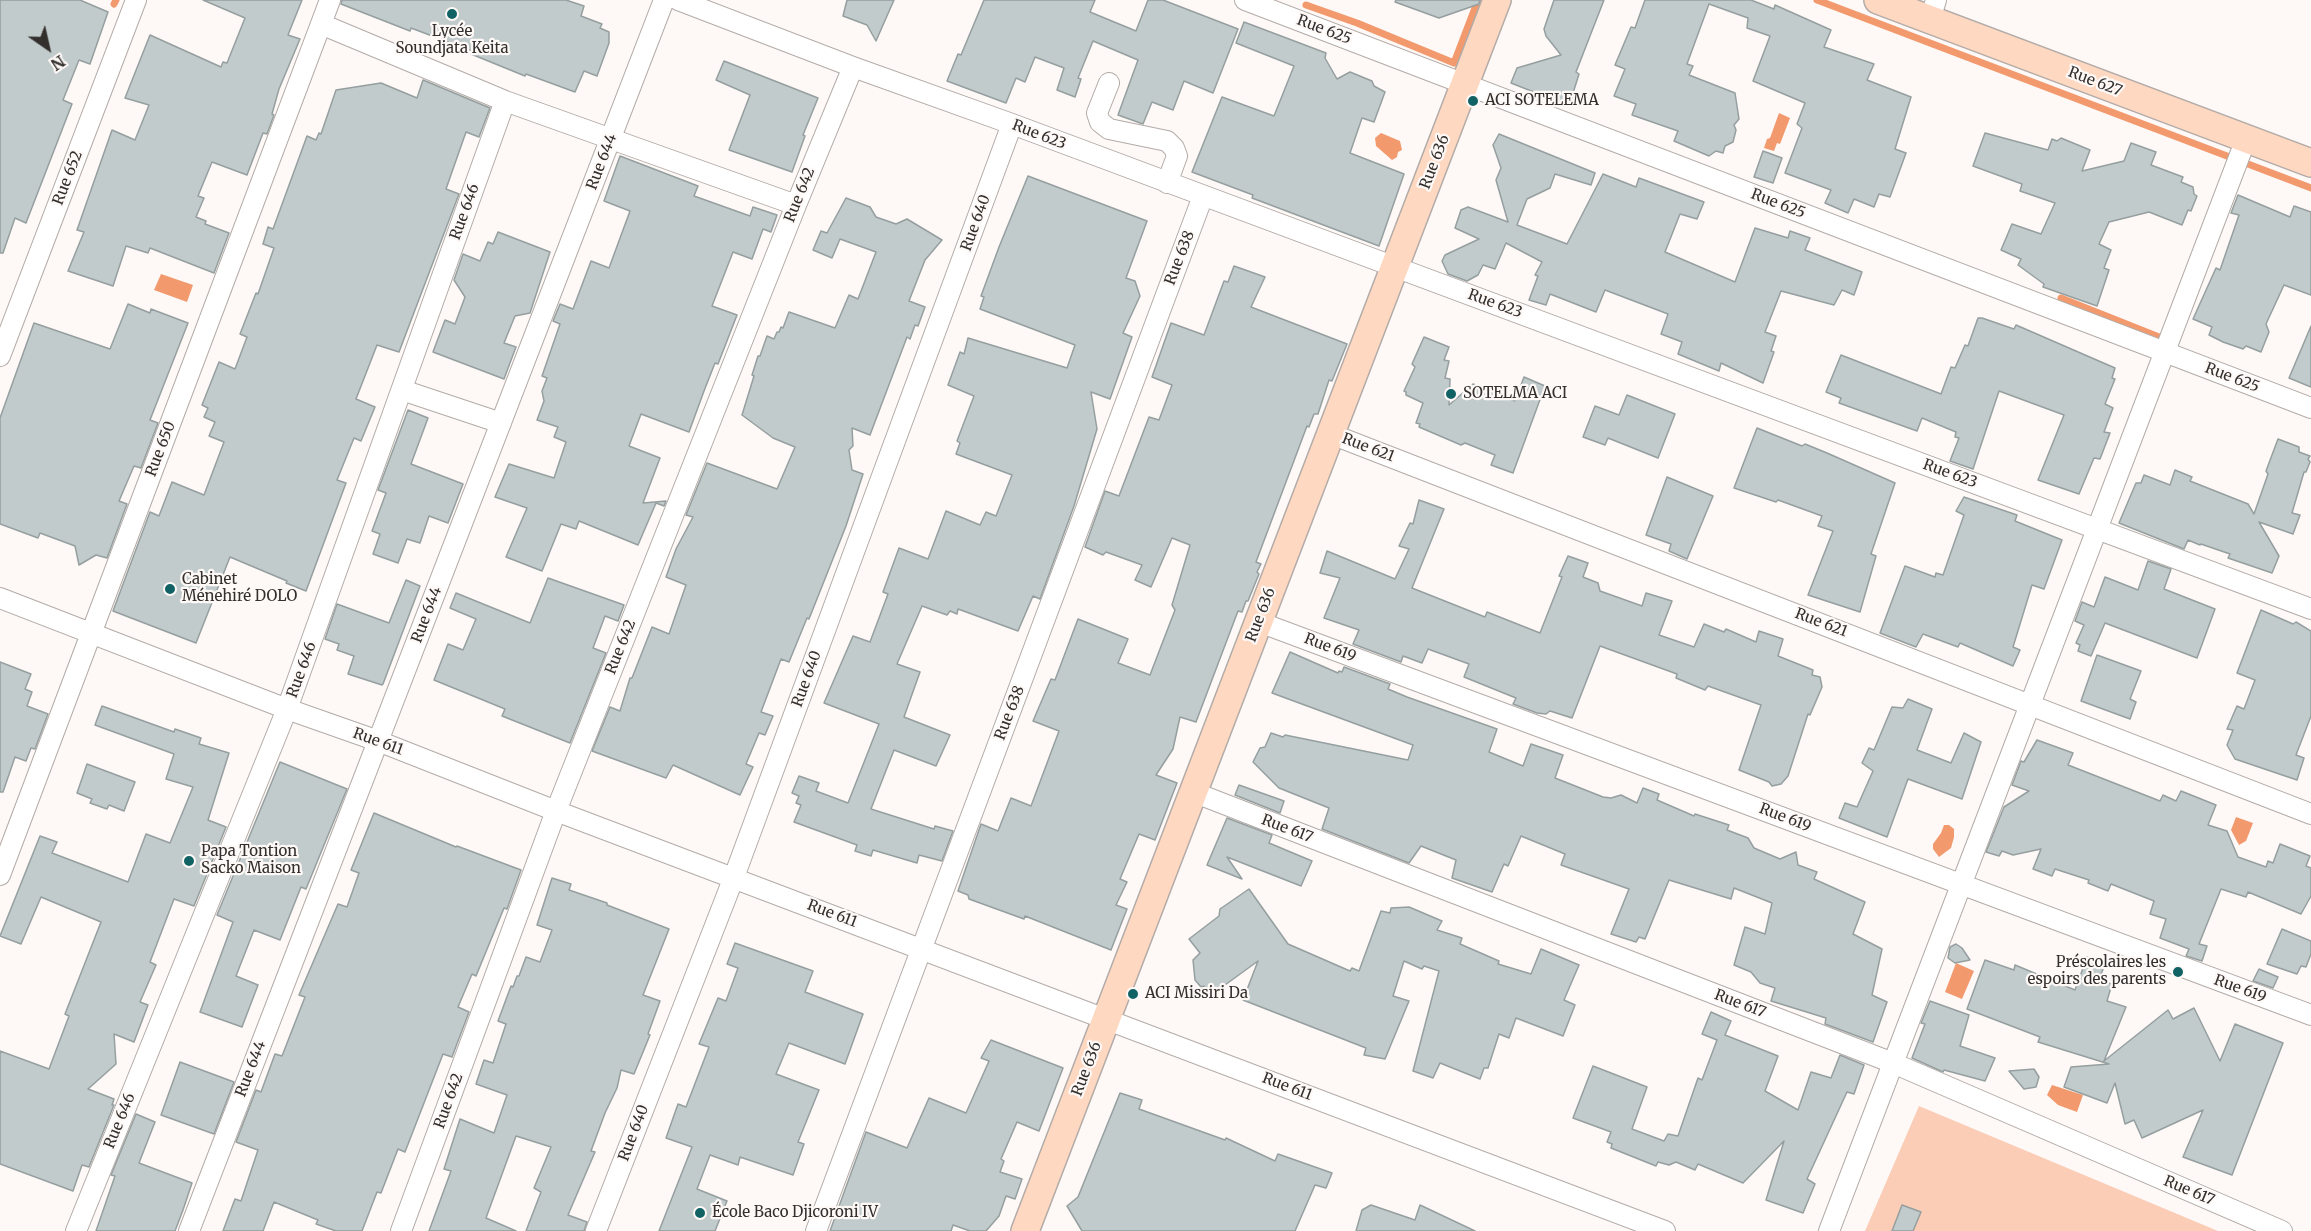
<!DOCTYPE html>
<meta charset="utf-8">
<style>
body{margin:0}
#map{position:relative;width:2311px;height:1231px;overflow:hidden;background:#fef9f7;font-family:Merriweather,serif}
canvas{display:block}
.north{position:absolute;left:18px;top:18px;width:60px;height:60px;-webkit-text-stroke:4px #fef9f7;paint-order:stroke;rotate:146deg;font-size:16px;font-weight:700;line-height:24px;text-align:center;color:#322f2d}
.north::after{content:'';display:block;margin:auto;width:21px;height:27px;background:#322f2d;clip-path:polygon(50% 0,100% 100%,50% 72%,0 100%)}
</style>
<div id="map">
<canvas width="2311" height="1231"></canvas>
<div class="north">N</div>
</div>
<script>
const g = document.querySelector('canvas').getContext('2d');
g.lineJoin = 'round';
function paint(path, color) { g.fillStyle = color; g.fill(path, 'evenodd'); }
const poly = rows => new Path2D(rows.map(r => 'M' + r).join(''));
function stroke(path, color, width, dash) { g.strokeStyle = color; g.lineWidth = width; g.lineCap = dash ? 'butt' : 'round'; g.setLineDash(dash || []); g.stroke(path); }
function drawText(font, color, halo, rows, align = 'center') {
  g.font = font + ' Merriweather,serif'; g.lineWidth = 4.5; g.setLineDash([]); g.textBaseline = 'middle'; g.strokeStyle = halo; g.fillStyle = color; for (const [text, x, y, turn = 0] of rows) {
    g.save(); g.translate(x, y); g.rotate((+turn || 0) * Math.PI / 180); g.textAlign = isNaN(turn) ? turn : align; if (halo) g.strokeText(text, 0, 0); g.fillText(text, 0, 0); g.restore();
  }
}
paint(poly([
 [1919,1106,2218,1231,1865,1231]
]), '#fbcdb7');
paint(poly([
 [1779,113,1790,118,1780,144,1777,143,1774,151,1764,148,1767,139,1770,138],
 [1381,133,1400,141,1402,150,1398,152,1397,157,1392,160,1376,146,1375,138],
 [161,274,193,285,187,302,154,290],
 [2236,817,2253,823,2246,841,2239,845,2231,830],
 [1944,825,1949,825,1954,829,1954,837,1951,848,1939,857,1933,849,1933,844,1941,833],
 [1956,963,1974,971,1962,999,1945,992],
 [2052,1085,2083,1095,2077,1112,2058,1105,2047,1095]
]), '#f29a6e');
stroke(poly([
 [1817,0,2311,188],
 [114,4,116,0],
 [1306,5,1357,23,1454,63,1478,0],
 [2061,298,2164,339,2165,335]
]), '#f29a6e', 7);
const building = poly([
 [0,0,80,0,108,12,90,64,79,60,63,100,72,104,26,223,15,218,3,253,0,253,0,0],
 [203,0,302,0,288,35,300,39,279,89,272,114,274,115,267,134,263,133,247,175,212,162,198,196,204,198,196,217,206,221,205,224,229,233,214,273,150,248,148,253,126,246,113,286,68,271,84,232,77,230,112,130,135,140,149,105,125,98,150,35,221,67,223,62,227,63,245,18,203,0],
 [342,0,566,0,584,6,581,16,602,24,600,28,609,32,609,43,597,76,584,71,575,92,526,74,525,76,471,54,472,51,411,28,410,31,341,4,342,0],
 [847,0,894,0,876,41,867,25,843,16,847,0],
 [984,0,1095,0,1090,12,1136,31,1148,0,1163,0,1238,29,1213,93,1184,81,1173,110,1152,102,1143,124,1118,115,1138,60,1093,41,1078,78,1081,79,1075,97,1057,90,1064,68,1035,57,1025,82,1016,78,1006,103,947,81,958,54,961,55,984,0],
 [1396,0,1480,0,1479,4,1439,18,1395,2,1396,0],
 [1554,0,1604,0,1576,72,1579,74,1569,106,1511,83,1517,68,1561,55,1546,36,1544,29,1554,0],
 [1645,0,1751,0,1774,9,1775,5,1831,30,1824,47,1874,64,1867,80,1911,97,1895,149,1906,153,1890,197,1879,194,1874,207,1854,199,1848,213,1825,203,1831,190,1785,173,1802,128,1797,124,1805,103,1753,81,1770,36,1747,28,1748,18,1709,4,1687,64,1693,66,1689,75,1735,93,1739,119,1734,125,1736,130,1733,142,1725,146,1723,153,1716,151,1709,156,1674,141,1678,131,1632,115,1636,104,1614,96,1625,69,1615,65,1631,27,1635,28,1645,0],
 [1244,22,1326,53,1325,58,1337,79,1350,72,1372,81,1374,86,1385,92,1374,122,1362,118,1350,153,1404,174,1379,246,1252,198,1253,195,1192,172,1222,97,1274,116,1294,66,1236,43,1244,22],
 [724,61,818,98,803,135,805,136,792,172,729,150,750,95,716,80,724,61],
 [423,80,490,108,479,137,466,132,446,189,459,194,399,352,377,345,356,399,375,407,361,441,354,438,337,480,346,483,306,591,286,583,287,581,230,557,196,643,113,611,150,512,159,516,172,482,204,495,224,442,209,436,215,422,204,417,208,408,202,405,219,362,235,369,247,337,240,334,256,293,258,294,274,248,263,244,268,227,273,229,307,136,316,140,319,133,321,134,336,90,381,83,417,98,423,80],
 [1985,133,2048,150,2052,139,2057,141,2061,138,2090,150,2082,171,2124,161,2131,143,2156,152,2151,165,2183,177,2181,182,2193,187,2194,194,2197,196,2191,211,2188,210,2182,225,2149,212,2109,222,2099,244,2111,250,2104,268,2109,270,2097,306,2043,287,2044,284,2018,265,2021,259,2001,250,2012,224,2041,234,2055,203,2020,191,2022,184,1973,166,1985,133],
 [1499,134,1595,173,1591,185,1555,174,1550,188,1527,199,1517,225,1567,244,1603,174,1636,187,1639,178,1704,202,1697,219,1680,214,1665,252,1735,282,1755,228,1788,238,1790,231,1810,238,1805,250,1862,272,1854,295,1842,290,1834,305,1781,291,1765,332,1776,336,1771,351,1774,352,1763,383,1721,363,1719,371,1678,354,1682,342,1661,334,1668,314,1605,290,1596,312,1550,294,1546,305,1529,300,1538,276,1535,275,1542,262,1506,243,1495,269,1483,265,1478,275,1467,281,1448,274,1442,261,1445,255,1479,239,1455,228,1461,210,1468,207,1508,222,1496,180,1501,168,1493,145,1499,134],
 [1763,151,1782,158,1773,183,1754,177,1763,151],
 [620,156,698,186,694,196,750,216,753,207,777,215,771,232,763,229,752,259,733,252,712,306,737,315,718,364,715,363,704,391,689,432,641,414,629,446,660,458,643,503,666,501,664,506,656,503,638,545,579,521,576,529,561,524,542,571,506,557,527,508,495,497,509,464,554,478,566,442,554,437,558,427,537,420,544,401,542,391,547,378,542,376,560,324,553,321,560,304,573,309,591,261,609,268,630,211,604,201,620,156],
 [1028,176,1147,221,1126,278,1135,281,1140,296,1123,333,1132,337,1110,399,1091,392,1097,429,1074,506,1040,599,1033,596,1018,631,958,609,957,614,950,611,947,615,922,606,897,664,920,672,904,717,950,735,936,766,894,750,871,809,934,829,935,826,953,831,942,861,919,855,917,863,873,850,871,856,855,851,857,845,794,822,801,805,796,803,799,796,792,793,799,776,819,783,816,791,848,803,879,724,824,703,853,636,870,642,888,594,883,592,899,548,928,559,946,511,980,525,986,512,996,516,1012,475,956,454,960,443,957,441,974,396,948,385,960,352,964,354,968,338,1067,368,1075,345,980,309,984,297,981,296,999,247,1028,176],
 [2238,195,2290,217,2294,206,2311,212,2311,295,2284,285,2266,324,2269,332,2261,352,2246,346,2243,349,2223,342,2209,335,2212,327,2193,319,2216,268,2220,270,2239,215,2231,213,2238,195],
 [846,198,870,207,876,217,896,224,907,219,942,240,925,260,909,301,925,307,918,326,915,325,910,339,907,337,870,435,852,428,853,446,849,450,852,470,863,474,846,526,809,619,807,618,789,662,781,659,761,712,773,716,765,735,759,733,746,764,753,767,740,795,673,765,666,778,592,751,610,707,620,711,630,678,632,678,652,627,669,634,686,585,666,577,676,549,693,517,686,515,707,463,777,489,795,447,773,438,742,415,754,376,752,375,758,356,760,356,767,336,774,339,777,332,779,332,781,327,783,328,789,312,835,328,849,295,858,299,876,252,840,239,832,258,813,250,821,231,827,233,846,198],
 [498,232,550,252,530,313,515,316,504,343,516,347,504,379,433,352,445,320,455,324,465,297,454,280,463,254,480,261,488,242,493,244,498,232],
 [1234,266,1265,277,1251,307,1347,344,1332,381,1329,380,1318,414,1314,414,1309,427,1307,426,1256,562,1261,564,1257,572,1259,574,1248,601,1246,601,1242,612,1238,611,1196,722,1180,717,1173,749,1156,775,1177,783,1155,840,1139,834,1120,879,1127,882,1116,905,1127,909,1111,950,1025,916,1024,919,969,899,968,895,958,891,981,824,998,831,1011,798,1031,806,1059,731,1033,721,1051,679,1055,680,1078,619,1128,639,1118,663,1150,675,1175,610,1172,605,1190,545,1172,538,1151,587,1135,580,1142,565,1106,552,1103,555,1085,547,1105,491,1119,496,1149,417,1159,420,1172,385,1152,377,1171,323,1204,335,1224,281,1228,282,1234,266],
 [128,304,150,313,151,309,188,323,150,420,158,423,141,468,134,466,119,501,127,504,107,558,96,555,79,565,75,546,40,533,38,538,0,524,0,418,34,323,110,349,128,304],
 [1978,318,1982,318,2014,329,2016,325,2115,368,2112,378,2115,379,2105,404,2113,408,2104,432,2110,433,2100,459,2094,458,2079,494,2038,480,2064,415,1999,391,1973,469,1950,461,1959,438,1955,437,1956,432,1922,418,1917,431,1839,403,1841,398,1826,392,1841,355,1941,394,1951,367,1955,368,1965,345,1968,346,1978,318],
 [2311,326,2311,387,2289,378,2311,326],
 [1424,337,1449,347,1444,360,1449,361,1445,378,1450,379,1449,405,1473,384,1515,401,1524,377,1545,386,1513,473,1491,465,1495,455,1465,443,1461,445,1419,427,1420,424,1416,423,1423,403,1406,395,1406,392,1404,391,1415,367,1412,364,1424,337],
 [1627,395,1675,414,1658,458,1608,438,1605,445,1583,437,1595,406,1619,415,1627,395],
 [408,410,428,418,411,464,463,484,448,523,429,516,420,543,407,539,398,563,373,554,380,534,372,531,386,493,378,490,408,410],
 [1757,428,1802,446,1805,444,1827,453,1895,483,1871,554,1876,556,1860,612,1808,595,1833,531,1818,526,1822,516,1778,500,1776,502,1734,488,1757,428],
 [2278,439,2299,447,2299,452,2310,456,2308,459,2310,462,2306,472,2304,472,2292,513,2300,515,2293,534,2259,522,2279,556,2272,573,2228,558,2230,554,2201,544,2200,545,2188,540,2184,549,2119,523,2136,483,2141,483,2144,475,2170,485,2175,470,2192,477,2190,481,2248,504,2254,514,2268,474,2266,471,2278,439],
 [1667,477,1713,496,1687,559,1669,551,1671,544,1646,535,1667,477],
 [1964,497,2017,515,2015,521,2062,540,2044,589,2032,585,2013,647,2020,650,2013,666,1960,643,1958,647,1923,634,1916,647,1880,633,1905,566,1935,577,1936,573,1943,575,1964,515,1956,511,1964,497],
 [1419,500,1444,509,1412,588,1485,617,1487,612,1540,633,1562,577,1559,576,1568,556,1588,563,1583,577,1598,583,1600,591,1642,606,1646,593,1672,601,1659,635,1694,647,1704,624,1724,632,1726,629,1756,642,1759,631,1783,639,1778,656,1813,670,1812,675,1820,677,1822,687,1810,715,1808,714,1788,776,1781,784,1772,786,1769,782,1739,770,1761,705,1708,686,1705,690,1676,678,1677,674,1600,646,1572,718,1550,711,1546,714,1537,713,1513,704,1516,698,1464,677,1469,664,1428,649,1422,663,1403,656,1401,662,1353,644,1359,630,1324,618,1340,578,1320,573,1327,551,1395,579,1409,549,1399,546,1410,523,1413,524,1419,500],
 [2148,561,2171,569,2164,589,2215,609,2197,658,2105,623,2091,656,2078,651,2080,645,2076,643,2084,625,2075,621,2082,602,2094,607,2105,577,2138,590,2148,561],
 [548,578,624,605,618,621,605,616,593,648,606,653,570,743,502,716,505,709,434,680,448,644,463,650,476,619,450,608,456,593,530,623,548,578],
 [406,580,420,586,383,684,382,685,348,674,354,656,337,650,339,644,325,639,337,604,389,623,406,580],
 [2261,610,2293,624,2296,622,2311,631,2311,716,2296,755,2304,758,2297,780,2235,759,2227,745,2233,730,2227,729,2237,706,2244,709,2255,680,2237,673,2261,610],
 [1290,652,1338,673,1339,671,1342,672,1344,667,1390,684,1388,689,1407,697,1497,729,1489,752,1523,766,1531,744,1563,755,1555,778,1603,797,1611,798,1621,795,1637,803,1643,788,1659,794,1657,800,1694,816,1695,814,1729,825,1727,830,1748,838,1754,848,1780,859,1796,852,1798,865,1817,872,1814,879,1865,902,1853,934,1882,949,1872,995,1887,1002,1873,1042,1825,1024,1826,1018,1771,1001,1775,988,1760,983,1751,972,1734,965,1745,927,1765,934,1772,903,1734,888,1731,899,1669,880,1645,939,1639,937,1636,942,1611,934,1629,889,1561,865,1565,854,1521,836,1508,866,1504,864,1492,892,1452,878,1456,860,1421,846,1409,863,1322,829,1329,808,1279,788,1253,762,1260,748,1265,747,1271,733,1283,737,1285,735,1408,760,1413,745,1272,693,1290,652],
 [2097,655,2141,671,2130,699,2136,702,2130,719,2081,701,2097,655],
 [0,662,31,674,25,689,32,692,27,706,48,714,35,749,31,748,26,761,15,757,3,792,0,792,0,662],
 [1908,699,1932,709,1917,750,1951,763,1964,733,1981,742,1962,799,1908,779,1887,837,1839,818,1845,803,1857,807,1873,771,1862,763,1869,748,1874,750,1892,707,1903,708,1908,699],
 [102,706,174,732,175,729,201,738,199,744,229,753,208,820,226,827,194,906,174,899,150,962,156,965,140,1002,148,1005,134,1042,114,1034,116,1064,88,1089,114,1099,112,1105,114,1105,89,1167,82,1165,73,1191,0,1164,0,1051,49,1069,69,1016,65,1014,101,922,41,897,21,944,0,936,40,836,57,842,52,853,128,882,146,834,170,843,193,787,166,779,174,754,95,725,102,706],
 [2037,740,2073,753,2068,765,2160,801,2163,795,2176,801,2181,791,2216,805,2208,825,2227,831,2238,857,2266,867,2268,861,2273,863,2280,844,2310,856,2306,866,2311,868,2311,896,2301,914,2248,892,2246,897,2221,889,2199,944,2207,946,2202,961,2186,956,2189,949,2160,938,2166,919,2150,914,2154,901,2111,884,2108,891,2088,883,2089,880,2055,869,2052,876,2033,869,2041,849,2013,855,2002,851,1999,856,1986,852,2004,807,2029,791,2012,785,2021,761,2024,762,2037,740],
 [280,762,347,789,306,889,301,887,280,940,254,930,236,976,258,985,242,1027,200,1012,233,922,217,915,280,762],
 [87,764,135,782,124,811,109,805,107,809,90,803,92,799,77,793,87,764],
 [1239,785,1284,801,1280,813,1235,795,1239,785],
 [374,813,456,847,457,846,521,870,507,909,504,908,476,976,472,974,458,1007,469,1012,452,1057,443,1054,405,1152,398,1149,381,1193,377,1192,362,1231,336,1231,316,1224,318,1220,274,1202,263,1231,223,1231,235,1199,241,1201,258,1150,236,1142,256,1090,261,1092,275,1054,282,1056,305,997,299,995,338,904,347,907,359,873,351,870,374,813],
 [1227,818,1272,835,1269,843,1312,861,1301,886,1227,857,1242,879,1207,865,1227,818],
 [552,878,571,884,569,890,607,903,607,905,669,929,643,995,660,1001,648,1034,650,1035,634,1074,621,1070,617,1088,605,1113,591,1151,595,1152,568,1215,587,1222,584,1231,526,1231,541,1192,534,1188,551,1147,516,1136,486,1218,516,1231,429,1231,451,1171,444,1169,460,1119,494,1133,507,1095,476,1084,484,1060,493,1063,506,1024,498,1021,511,986,513,987,517,976,519,976,526,957,540,962,552,930,537,925,552,878],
 [1249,889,1288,944,1350,971,1352,968,1359,971,1381,911,1390,913,1391,908,1409,907,1442,921,1437,930,1462,938,1460,944,1499,961,1498,964,1531,974,1541,949,1579,965,1564,1000,1575,1005,1563,1036,1516,1018,1509,1038,1499,1034,1488,1068,1484,1068,1480,1079,1440,1063,1433,1078,1413,1071,1439,971,1424,966,1422,969,1404,961,1393,996,1409,1001,1385,1059,1364,1055,1366,1048,1243,1000,1258,961,1214,993,1210,988,1207,989,1204,986,1201,987,1195,980,1193,960,1200,953,1189,939,1219,916,1220,909,1249,889],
 [2282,929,2311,941,2311,954,2306,967,2301,966,2297,974,2267,964,2282,929],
 [735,943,813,971,805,992,863,1014,845,1064,789,1043,776,1074,819,1090,798,1142,804,1144,793,1175,740,1157,738,1165,710,1155,697,1189,727,1201,715,1231,659,1231,692,1147,666,1138,678,1104,686,1107,709,1047,699,1044,718,998,726,1001,738,968,727,964,735,943],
 [1956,944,1962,948,1970,960,1955,963,1948,958,1950,947,1956,944],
 [2087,957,2105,964,2099,980,2112,984,2107,1001,2126,1007,2104,1061,2168,1010,2173,1019,2194,1008,2220,1061,2235,1024,2283,1043,2232,1175,2183,1157,2203,1110,2142,1138,2134,1120,2125,1124,2115,1083,2107,1103,2064,1087,2071,1067,2109,1064,2038,1042,2040,1037,1967,1009,1985,960,2014,970,2015,965,2075,990,2087,957],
 [2259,969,2278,977,2273,988,2253,981,2259,969],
 [1930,1001,1969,1015,1960,1046,1995,1058,1985,1081,1944,1070,1943,1072,1912,1058,1925,1024,1921,1023,1930,1001],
 [1711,1012,1731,1021,1725,1035,1778,1056,1765,1091,1798,1110,1811,1072,1831,1078,1840,1055,1864,1065,1854,1094,1847,1092,1807,1179,1815,1184,1803,1213,1766,1200,1784,1141,1743,1183,1698,1164,1695,1170,1676,1162,1669,1165,1658,1162,1656,1166,1611,1148,1612,1144,1607,1142,1611,1132,1573,1118,1593,1066,1647,1087,1632,1129,1664,1141,1668,1134,1678,1136,1698,1078,1702,1080,1717,1040,1702,1034,1711,1012],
 [991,1040,1063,1068,1039,1131,1017,1122,1001,1159,1004,1161,1000,1172,1022,1179,1015,1199,1006,1196,999,1216,986,1231,970,1231,953,1225,951,1231,830,1231,866,1132,907,1148,929,1098,966,1113,989,1061,981,1058,991,1040],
 [180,1062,234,1082,214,1134,161,1115,180,1062],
 [2034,1069,2039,1077,2036,1087,2024,1089,2009,1071,2034,1069],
 [1120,1093,1142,1100,1139,1109,1225,1140,1226,1138,1275,1161,1278,1154,1332,1173,1326,1188,1315,1185,1295,1231,1082,1231,1067,1206,1078,1197,1120,1093],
 [136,1114,155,1122,139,1163,192,1183,183,1210,175,1231,96,1231,115,1176,111,1175,136,1114],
 [1371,1205,1415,1220,1420,1205,1475,1231,1356,1231,1362,1210,1371,1205],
 [1902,1205,1921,1212,1913,1231,1892,1231,1902,1205]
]);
paint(building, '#c1cbcb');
stroke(building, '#959f9f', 1.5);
const street = poly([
 [678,0,853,67,1012,124,2311,609],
 [1245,0,2311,408],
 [1930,20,1936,0],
 [321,24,505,101,796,205],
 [1109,83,1097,113,1100,122,1109,129,1167,141,1174,148,1177,156,1167,183],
 [0,356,136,0],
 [402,390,501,423],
 [1331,434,2311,814],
 [0,598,287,709,378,741,556,811,1665,1231],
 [1259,622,2311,1015],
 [1193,792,1893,1063,2282,1231],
 [0,875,330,0],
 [76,1231,287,709,505,101],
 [189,1231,664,0],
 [401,1231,556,811,796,205,853,67],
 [596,1231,734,877,1012,124],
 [816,1231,1203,196],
 [1829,1231,2246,139]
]);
const secondary = poly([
 [1878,0,2311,163],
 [1025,1231,1497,0]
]);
stroke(street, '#b3aba7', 22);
stroke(secondary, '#b3aba7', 30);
stroke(street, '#fff', 20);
stroke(secondary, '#fed8c1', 27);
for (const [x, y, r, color] of [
 [452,14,6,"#116265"],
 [1473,101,6,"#116265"],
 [1451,394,6,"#116265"],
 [170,589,6,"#116265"],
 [189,861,6,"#116265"],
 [2178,972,6,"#116265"],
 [1133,994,6,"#116265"],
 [700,1213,6,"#116265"]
]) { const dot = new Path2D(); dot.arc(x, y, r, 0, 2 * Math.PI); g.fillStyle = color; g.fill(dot); stroke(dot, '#fef9f7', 2); }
drawText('15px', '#322f2d', '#fef9f7', [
 ["Rue 625",1324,30,21],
 ["Rue 627",2095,82,21],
 ["Rue 623",1039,135,21],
 ["Rue 644",602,162,-69],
 ["Rue 636",1435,162,-69],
 ["Rue 652",68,178,-69],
 ["Rue 642",800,195,-68],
 ["Rue 625",1778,204,21],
 ["Rue 646",465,212,-70],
 ["Rue 640",976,223,-70],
 ["Rue 638",1180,258,-69],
 ["Rue 623",1495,304,20],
 ["Rue 625",2232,378,21],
 ["Rue 621",1368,448,21],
 ["Rue 650",161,449,-69],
 ["Rue 623",1950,474,20],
 ["Rue 644",427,615,-69],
 ["Rue 636",1261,615,-69],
 ["Rue 621",1821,623,21],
 ["Rue 642",621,647,-68],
 ["Rue 619",1330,648,21],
 ["Rue 646",302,670,-70],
 ["Rue 640",807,679,-70],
 ["Rue 638",1010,713,-69],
 ["Rue 611",378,742,20],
 ["Rue 619",1785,818,21],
 ["Rue 617",1287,829,21],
 ["Rue 611",832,914,21],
 ["Rue 619",2240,989,20],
 ["Rue 617",1740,1004,21],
 ["Rue 644",251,1069,-69],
 ["Rue 636",1087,1069,-69],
 ["Rue 611",1287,1087,21],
 ["Rue 642",449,1101,-70],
 ["Rue 646",120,1121,-68],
 ["Rue 640",634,1133,-69],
 ["Rue 617",2189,1191,23]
]);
drawText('15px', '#322f2d', '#fef9f7', [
 ["Lycée",452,32,"center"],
 ["Soundjata Keita",452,49,"center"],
 ["ACI SOTELEMA",1485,101],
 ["SOTELMA ACI",1463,394],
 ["Cabinet",182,580],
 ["Ménehiré DOLO",182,597],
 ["Papa Tontion",201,852],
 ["Sacko Maison",201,869],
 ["Préscolaires les",2166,963,"right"],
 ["espoirs des parents",2166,980,"right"],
 ["ACI Missiri Da",1145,994],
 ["École Baco Djicoroni IV",712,1213]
], 'left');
</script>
